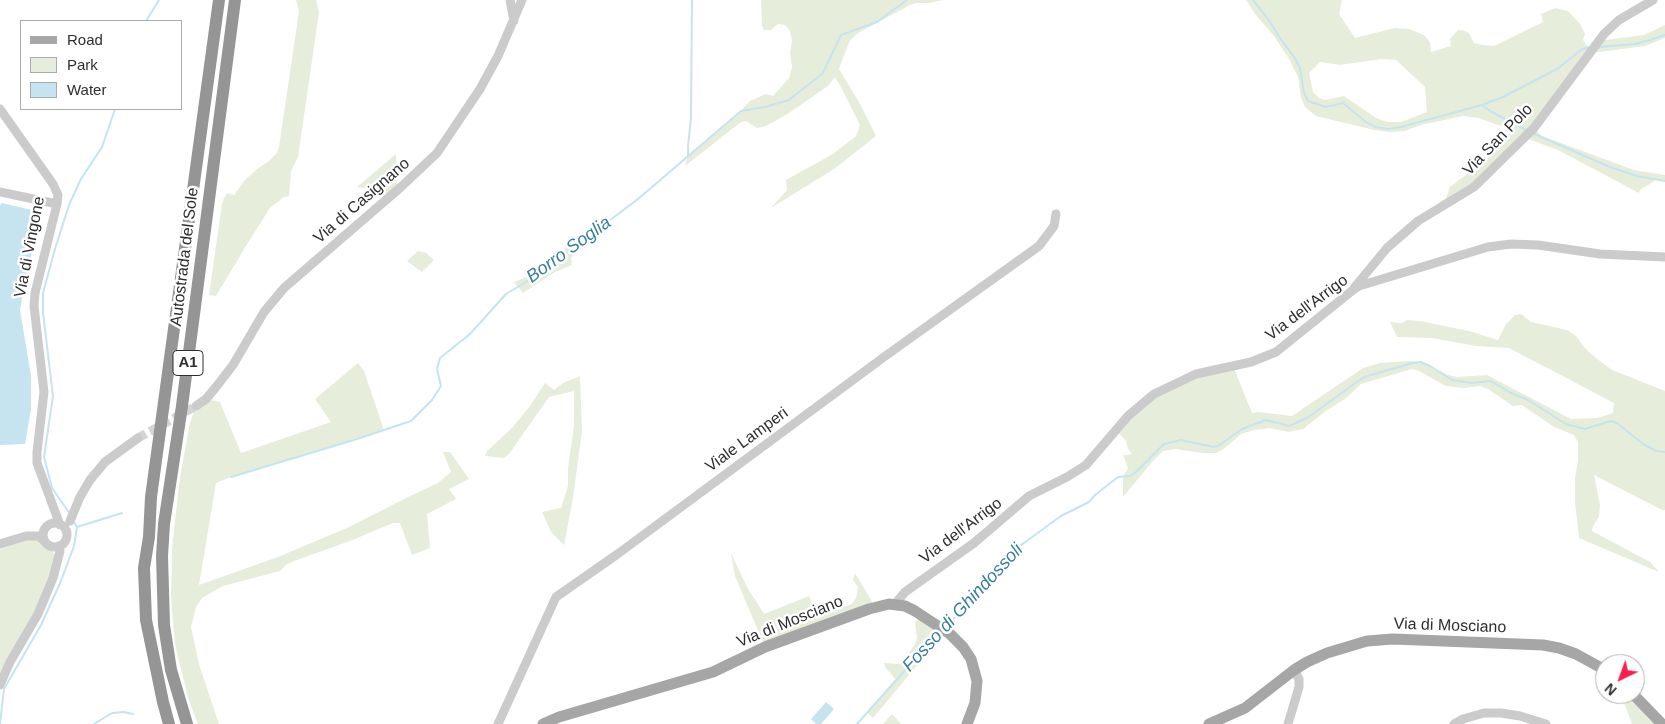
<!DOCTYPE html>
<style>
body{margin:0}
#map{position:relative;width:1665px;height:724px;overflow:hidden;background:#fff;font-family:Helvetica,sans-serif}
canvas{display:block}
.legend{position:absolute;left:20px;top:20px;width:162px;height:90px;box-sizing:border-box;background:#fff;border:1px solid #ababab;margin:0;padding:6px 9px;list-style:none;font-size:15px;color:#2e2e2e}
.legend li{display:flex;align-items:center;gap:10px;height:25px}
.legend b{width:25px;border:1px solid #ababab}
.north{position:absolute;left:1595px;top:654px;width:50px;height:50px;box-sizing:border-box;background:#fff;border:1px solid #ababab;border-radius:50%;rotate:222deg;font-size:14px;font-weight:700;line-height:20px;text-align:center;color:#2e2e2e}
.north::after{content:'';display:block;margin:auto;width:18px;height:22px;background:#f5204d;clip-path:polygon(50% 0,100% 100%,50% 72%,0 100%)}
</style>
<div id="map">
<canvas width="1665" height="724"></canvas>
<ul class="legend">
<li><b style="height:6px;background:#a6a6a6"></b>Road</li>
<li><b style="height:14px;background:#e7eddb"></b>Park</li>
<li><b style="height:14px;background:#c5e4ef"></b>Water</li>
</ul>
<div class="north">N</div>
</div>
<script>
const g = document.querySelector('canvas').getContext('2d');
g.lineJoin = 'round';
function paint(path, color) { g.fillStyle = color; g.fill(path, 'evenodd'); }
const poly = rows => new Path2D(rows.map(r => 'M' + r).join(''));
function stroke(path, color, width, dash) { g.strokeStyle = color; g.lineWidth = width; g.lineCap = dash ? 'butt' : 'round'; g.setLineDash(dash || []); g.stroke(path); }
function drawText(font, color, halo, rows, align = 'center') {
  g.font = font + ' Helvetica,sans-serif'; g.lineWidth = 5; g.setLineDash([]); g.textBaseline = 'middle'; g.strokeStyle = halo; g.fillStyle = color; for (const [text, x, y, turn = 0] of rows) {
    g.save(); g.translate(x, y); g.rotate((+turn || 0) * Math.PI / 180); g.textAlign = isNaN(turn) ? turn : align; if (halo) g.strokeText(text, 0, 0); g.fillText(text, 0, 0); g.restore();
  }
}
paint(poly([
 [296,0,316,0,319,12,298,157,291,171,289,196,284,197,270,208,249,241,216,296,209,295,222,204,224,198,227,193,234,195,244,181,257,169,269,161,277,153,279,147,299,11],
 [761,0,943,0,929,3,916,3,908,6,858,33,850,40,839,69,859,102,876,136,834,169,771,208,787,190,786,180,833,154,856,136,860,125,841,87,835,77,828,86,789,113,766,126,757,128,746,121,741,122,685,166,688,156,741,111,750,101,766,94,773,96,789,78,792,67,790,53,792,41,790,31,785,25,778,24,771,30,764,30,762,26],
 [1246,0,1342,0,1339,14,1355,38,1395,28,1409,29,1424,35,1430,42,1431,52,1451,46,1450,39,1458,30,1462,30,1469,33,1474,43,1482,45,1494,46,1543,22,1541,14,1555,8,1568,11,1580,24,1585,34,1583,40,1591,51,1598,41,1644,35,1665,25,1665,38,1645,46,1599,52,1591,51,1534,128,1542,136,1634,170,1665,175,1665,181,1656,180,1640,190,1639,193,1558,150,1523,137,1474,187,1432,208,1446,198,1450,187,1492,155,1513,130,1478,118,1463,116,1421,125,1405,131,1390,132,1374,130,1316,116,1305,107,1301,98,1298,77,1289,59,1274,36,1255,14],
 [1381,59,1396,60,1425,87,1427,112,1401,122,1387,122,1376,118,1344,96,1325,100,1319,98,1313,92,1309,73,1320,62,1340,65],
 [396,154,397,190,386,200,382,191,357,187],
 [595,227,602,233,579,249,571,258,572,265,555,272,523,293,514,282,531,275,559,254,582,232],
 [418,251,426,253,434,260,422,272,407,261],
 [1521,314,1531,322,1567,330,1576,336,1584,347,1592,355,1612,370,1665,391,1665,510,1662,510,1594,475,1600,505,1599,517,1593,526,1592,531,1650,562,1659,572,1579,538,1575,502,1575,478,1578,460,1578,442,1574,435,1554,427,1522,405,1513,406,1488,389,1480,386,1464,388,1446,386,1419,371,1412,369,1361,384,1345,399,1327,410,1303,429,1288,432,1270,428,1254,430,1241,434,1225,448,1216,453,1203,453,1175,449,1163,451,1153,461,1123,497,1123,477,1128,468,1123,455,1132,454,1128,449,1126,441,1116,430,1154,394,1196,374,1233,366,1252,413,1258,412,1292,416,1363,368,1380,363,1409,361,1421,362,1448,375,1457,377,1487,375,1571,419,1597,418,1613,413,1614,403,1509,348,1476,346,1432,338,1397,337,1390,322,1402,323,1407,320,1420,321,1469,331,1498,340,1506,324,1515,315],
 [358,363,364,371,384,430,231,477,216,483,199,585,278,557,347,528,406,498,438,483,451,472,443,452,450,452,469,479,449,489,456,499,427,514,430,548,412,555,400,523,393,523,350,541,294,561,286,565,280,571,223,586,202,598,196,607,191,627,199,664,219,724,198,724,189,701,175,645,171,598,172,547,180,477,190,423,196,406,206,399,220,402,241,453,331,422,315,399],
 [580,376,582,431,573,498,564,545,551,532,542,512,561,508,568,486,568,468,574,426,574,391,549,397,509,454,504,458,485,456,487,451,512,428,530,406,545,383,554,390,563,383],
 [37,539,46,548,52,550,56,558,39,603,0,676,0,549,24,540],
 [1020,546,1017,559,1004,573,992,580,989,578,1013,551],
 [731,553,747,587,764,614,809,596,817,616,852,604,856,598,858,587,853,580,855,573,875,607,765,647,735,576],
 [922,615,946,631,873,718,867,713,896,680,885,667,884,663,901,664,903,662,915,644,917,638,915,622],
 [1621,694,1633,694,1662,724,1632,724],
 [892,714,901,724,883,724]
]), '#e7eddb');
paint(poly([
 [2,203,36,211,41,216,25,281,20,310,31,376,31,409,25,444,0,445,0,205],
 [826,702,834,709,821,724,816,724,811,719]
]), '#c5e4ef');
stroke(poly([
 [1253,0,1268,19,1280,38,1294,57,1300,68,1304,93,1308,101,1326,107,1343,103,1366,122,1375,127,1388,129,1401,127,1482,105,1503,97,1557,69,1581,50,1589,47],
 [146,21,159,0],
 [1599,47,1635,44,1650,40,1665,35],
 [1482,105,1490,111,1528,131],
 [1532,133,1610,167,1637,176,1665,181],
 [688,155,688,146,691,118,692,0],
 [231,477,357,439,411,421,432,400,441,386,437,369,440,358,470,334,506,294,543,272,565,254,638,199,741,111,765,107,789,100,823,73,841,35,877,22,907,0],
 [70,514,52,488,44,457,53,396,43,313,43,293,55,249,69,205,81,179,102,147,115,109],
 [77,527,122,513],
 [947,626,1013,551,1061,516,1089,502,1095,495,1118,477,1130,476,1136,472,1164,444,1181,440,1213,447,1218,446,1242,429,1266,420,1289,426,1307,418,1364,377,1413,363,1421,362,1430,366,1452,380,1472,383,1491,381,1509,392,1528,400,1566,424,1585,429,1611,421,1617,423,1643,444,1656,451,1665,452],
 [0,724,4,689,41,625,61,581,74,546,77,527,73,520],
 [94,724,112,713,124,712,133,714],
 [857,724,915,659,940,633]
]), '#c5e4ef', 2);
stroke(poly([
 [138,438,196,406]
]), '#d5d5d5', 9, [9, 4.5]);
stroke(poly([
 [510,0,514,21],
 [0,109,53,184,58,195,57,204,35,293,34,306,44,392,37,452,37,463,60,525],
 [0,192,57,204],
 [1354,288,1387,248,1418,221,1474,187,1534,128,1604,34,1619,20,1653,0],
 [196,406,206,399,216,387,233,365,264,312,284,288,401,187,437,153,480,89,498,56,522,0],
 [70,521,80,497,90,480,105,462,138,438],
 '43 535a12 12 0 1 1 24 0a12 12 0 1 1-24 0Z',
 [0,544,26,536,39,536,45,542],
 [895,604,905,592,974,543,1029,496,1067,477,1086,465,1128,416,1154,394,1196,374,1251,362,1276,352,1353,290,1359,286,1488,247,1511,244,1538,245,1600,254,1665,257],
 [0,685,10,662,38,614,53,578,60,551,59,546],
 [498,724,556,597,619,553,884,357,1039,246,1054,226,1056,214],
 [1288,724,1299,687,1299,679,1294,670],
 [1454,724,1463,719,1484,713,1501,713,1520,716,1546,724]
]), '#cbcbcb', 9);
stroke(poly([
 [1633,694,1662,724],
 [543,724,559,717,607,703,713,672,765,647,869,609,889,604,905,606,915,611,950,634,963,647,971,659,977,681,975,703,967,724],
 [1209,724,1245,708,1294,670,1307,662,1327,653,1367,641,1393,639,1543,645,1559,648,1576,654,1605,670]
]), '#a6a6a6', 11);
stroke(poly([
 [169,724,163,702,146,620,144,568,149,537,151,497,219,0],
 [187,724,171,670,164,625,162,556,164,524,182,406,235,0]
]), '#959595', 12);
for (const [x, y, w] of [
 [188,363,30]
]) { const box = new Path2D(); box.roundRect(x - w / 2, y - 12.5, w, 25, 4); g.fillStyle = '#fff'; g.fill(box); stroke(box, '#2e2e2e', 1); }
drawText('bold 15px', '#2e2e2e', null, [
 ["A1",188,363]
]);
drawText('16px', '#2e2e2e', '#fff', [
 ["Via San Polo",1498,140,-46],
 ["Via di Casignano",362,201,-41],
 ["Via di Vingone",30,247,-79],
 ["Autostrada del Sole",185,257,-83],
 ["Via dell'Arrigo",1307,308,-37],
 ["Viale Lamperi",747,440,-36],
 ["Via dell'Arrigo",961,531,-37],
 ["Via di Mosciano",790,622,-22],
 ["Via di Mosciano",1450,626,2]
]);
drawText('italic 18px', '#357f98', '#fff', [
 ["Borro Soglia",569,250,-36],
 ["Fosso di Ghindossoli",963,608,-47]
]);
</script>
